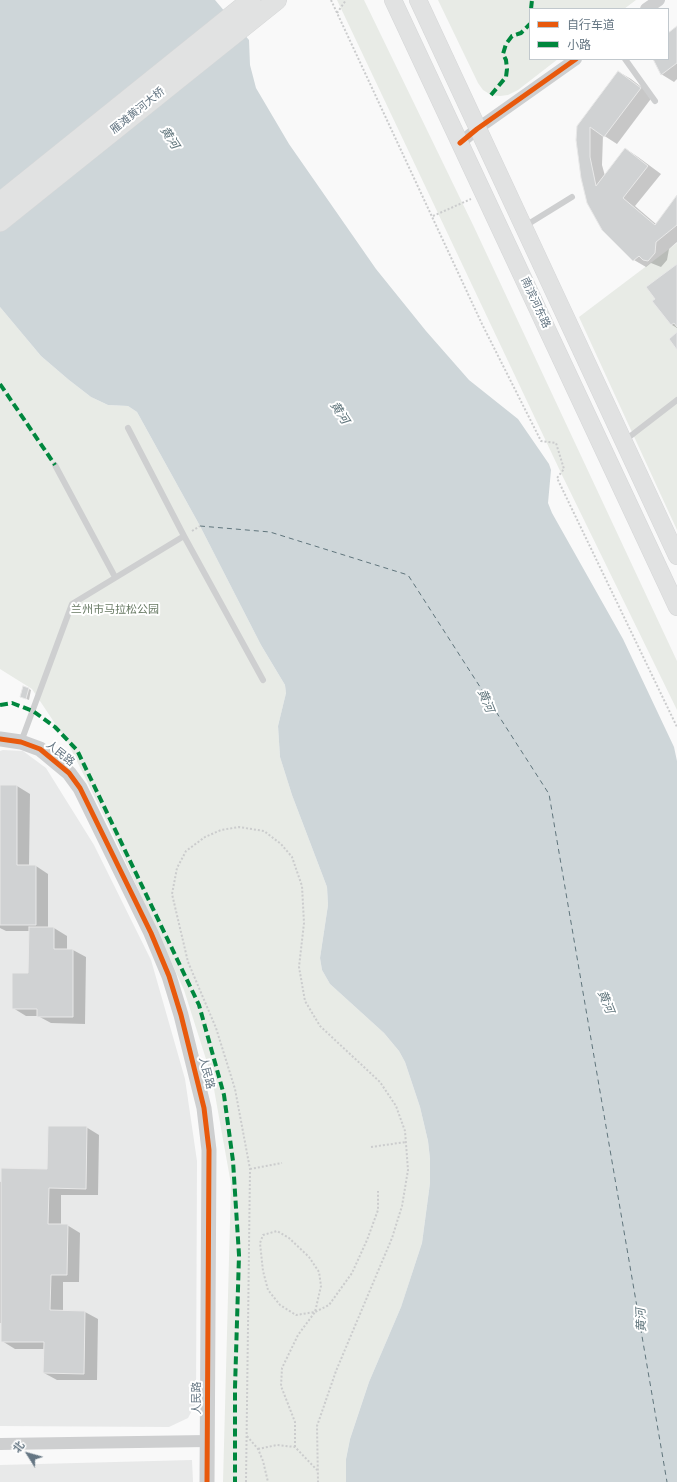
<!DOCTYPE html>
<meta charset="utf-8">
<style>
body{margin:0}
#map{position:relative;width:677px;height:1482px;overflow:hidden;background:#f9f9f9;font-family:Poppins,"Noto Sans SC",sans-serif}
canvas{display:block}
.legend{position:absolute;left:529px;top:8px;width:140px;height:52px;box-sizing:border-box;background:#fff;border:1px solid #c1c8cd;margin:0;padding:5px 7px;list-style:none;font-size:12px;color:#657683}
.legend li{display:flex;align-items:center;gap:8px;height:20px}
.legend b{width:20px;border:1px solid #c1c8cd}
.north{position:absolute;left:8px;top:1434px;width:40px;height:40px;-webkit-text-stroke:3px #fff;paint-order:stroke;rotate:307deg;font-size:11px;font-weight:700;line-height:16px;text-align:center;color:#657683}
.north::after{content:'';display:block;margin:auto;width:14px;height:18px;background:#657683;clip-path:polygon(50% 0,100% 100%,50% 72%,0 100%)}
</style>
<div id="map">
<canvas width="677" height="1482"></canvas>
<ul class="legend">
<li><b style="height:5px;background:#e8590c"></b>自行车道</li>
<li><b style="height:5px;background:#00873e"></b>小路</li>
</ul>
<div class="north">北</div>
</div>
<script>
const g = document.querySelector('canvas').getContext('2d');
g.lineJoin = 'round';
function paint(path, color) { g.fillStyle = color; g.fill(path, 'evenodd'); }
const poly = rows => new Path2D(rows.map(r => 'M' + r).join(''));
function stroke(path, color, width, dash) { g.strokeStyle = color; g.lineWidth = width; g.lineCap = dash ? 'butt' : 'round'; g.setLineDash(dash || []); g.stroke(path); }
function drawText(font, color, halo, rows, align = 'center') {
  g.font = font + ' Poppins,"Noto Sans SC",sans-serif'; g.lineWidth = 4; g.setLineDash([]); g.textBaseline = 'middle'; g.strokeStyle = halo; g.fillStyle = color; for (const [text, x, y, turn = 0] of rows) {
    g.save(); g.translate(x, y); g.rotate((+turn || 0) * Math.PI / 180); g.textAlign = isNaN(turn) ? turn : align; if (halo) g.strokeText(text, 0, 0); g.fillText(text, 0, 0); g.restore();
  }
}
paint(poly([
 [3,750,23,751,46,768,94,845,151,960,185,1079,197,1161,196,1403,188,1418,169,1427,0,1426,0,751],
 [192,1460,193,1482,0,1482,0,1465]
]), '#e8e9e9');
paint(poly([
 [337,0,364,0,474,227,677,661,677,710,562,475],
 [438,0,636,0,624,9,530,9,530,59,558,59,518,90,508,95,500,96,491,95,483,90,478,83],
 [677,243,677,530,579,317],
 [0,307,41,356,69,380,91,397,108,405,128,406,137,412,200,526,261,645,285,685,286,693,278,726,280,757,292,795,327,887,328,905,320,958,322,970,330,984,384,1033,399,1051,405,1062,420,1107,428,1141,430,1159,430,1183,422,1243,401,1307,369,1382,350,1439,346,1459,346,1482,223,1482,231,1184,212,1078,184,990,111,830,68,743,32,689,0,669]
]), '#e8ebe6');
paint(poly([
 [0,0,215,0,249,40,250,65,256,88,289,144,376,269,426,331,469,380,518,419,549,464,551,470,548,503,552,513,623,639,674,747,677,761,677,1482,346,1482,346,1459,350,1439,369,1382,401,1307,422,1243,430,1183,430,1159,428,1141,420,1107,405,1062,399,1051,384,1033,330,984,322,970,320,958,328,905,327,887,292,795,280,757,278,726,286,693,285,685,261,645,200,526,137,412,128,406,108,405,91,397,69,380,41,356,0,307]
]), '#ced6d9');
paint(poly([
 [677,27,677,79,674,82,661,74,654,59,668,59,668,34],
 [619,72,631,79,653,96,617,144,603,135,602,165,605,176,626,149,638,157,661,174,635,206,656,224,677,197,677,242,669,249,667,260,661,267,651,263,646,267,634,260,603,229,577,133],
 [677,265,677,328,672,325,654,301],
 [29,689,31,690,29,700,21,697],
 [0,786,17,786,30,794,29,866,36,866,48,874,48,928,54,928,67,936,67,950,73,950,86,957,85,1024,51,1023,38,1016,26,1016,13,1008,29,974,30,931,6,931,0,928],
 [86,1127,99,1135,98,1195,61,1195,61,1225,67,1225,80,1233,79,1282,63,1282,63,1312,85,1312,98,1319,97,1380,57,1380,44,1373,45,1349,15,1349,2,1341,2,1323,0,1323,0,1182,48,1170]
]), '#0003');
stroke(poly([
 [200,526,270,532,408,575,549,794,667,1482]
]), '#60757c', 1, [5, 4]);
const building = poly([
 [677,26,677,63,661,75,653,59,668,59,668,33,677,26],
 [618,71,641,88,604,137,590,127,590,157,596,186,625,148,648,166,623,198,655,225,677,195,677,225,656,242,655,253,648,261,643,260,639,256,633,261,602,230,587,203,581,178,576,140,577,126,618,71],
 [677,264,677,327,674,323,671,325,652,301,655,299,646,287,677,264],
 [677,332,677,350,669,339,677,332],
 [23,686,29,688,26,699,20,697,23,686],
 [0,785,17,785,17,865,36,865,36,925,0,925,0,785],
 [29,927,54,927,54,949,73,949,73,1017,37,1017,37,1009,12,1009,12,973,28,973,29,927],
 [48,1126,87,1126,86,1189,49,1188,48,1224,68,1224,67,1275,51,1275,50,1310,85,1311,84,1374,43,1373,44,1342,1,1342,1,1168,47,1169,48,1126]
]);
paint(building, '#d0d2d3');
stroke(building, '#e8e8e8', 1);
const secondary = poly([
 [393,0,677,607],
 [418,0,677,556]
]);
const primary = poly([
 [0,202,251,0],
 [0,222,277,0]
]);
stroke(secondary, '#d5d6d7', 18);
stroke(primary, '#d5d6d7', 20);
stroke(poly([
 [331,0,482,324,541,441,556,443,564,469,557,478,677,727],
 [337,13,346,0],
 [433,216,471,199],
 [192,531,200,526],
 [371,1147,406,1142],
 [250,1169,282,1163],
 [247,1436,258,1449,263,1461,268,1482],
 [295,1447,295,1422,281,1386,282,1368,298,1335,315,1312,321,1286,319,1272,309,1257,289,1238,277,1231,263,1235,260,1243,263,1271,268,1290,280,1305,296,1315,315,1312,329,1305,352,1273,367,1240,378,1210,378,1191],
 [258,1449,277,1445,295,1447,317,1470],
 [246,1482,250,1169,235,1089,216,1028,188,962,172,894,177,868,186,851,205,837,221,830,239,827,264,831,281,844,292,857,302,886,304,923,299,967,305,1001,320,1026,380,1082,396,1106,405,1131,408,1170,402,1206,392,1238,336,1371,317,1426,318,1482]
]), '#cbcccd', 2, [2, 2]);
stroke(poly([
 [625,59,655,101],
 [525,226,572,197],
 [128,428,184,536],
 [624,441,677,400],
 [55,465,115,577],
 [21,742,72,604,184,536,263,680]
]), '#cecfd0', 6);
stroke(poly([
 [646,9,659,0],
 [460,143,477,129,576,59],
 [0,1444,207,1441]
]), '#cecfd0', 12);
stroke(poly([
 [0,739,21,742,40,749,69,773,80,788,151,933,169,976,181,1015,204,1108,209,1150,207,1482]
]), '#cecfd0', 15);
stroke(secondary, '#e1e2e2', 17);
stroke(primary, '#e1e2e2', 19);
stroke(poly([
 [531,9,532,0],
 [491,95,506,77,507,69,506,60,503,54,506,44,512,36,521,33,530,24],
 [0,384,55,465],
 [0,705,12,703,33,711,55,727,77,750,199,1005,224,1095,233,1161,239,1255,235,1388,235,1482]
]), '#00873e', 4, [8, 4]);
stroke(poly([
 [460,143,477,129,576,59],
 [0,739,21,742,40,749,69,773,80,788,151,933,169,976,181,1015,204,1108,209,1150,207,1482]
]), '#e8590c', 5);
drawText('11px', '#657683', '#fff', [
 ["雁滩黄河大桥",138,111,-39],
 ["南滨河东路",535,303,65],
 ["人民路",60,754,39],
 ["人民路",206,1073,76],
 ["人民路",197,1398,-90]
]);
drawText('11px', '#687a64', '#fff', [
 ["兰州市马拉松公园",115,610]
]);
drawText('italic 12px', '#60757c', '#fff', [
 ["黄河",169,138,58],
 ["黄河",339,413,58],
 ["黄河",485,701,68],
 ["黄河",605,1002,68],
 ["黄河",642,1320,-92]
]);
</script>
